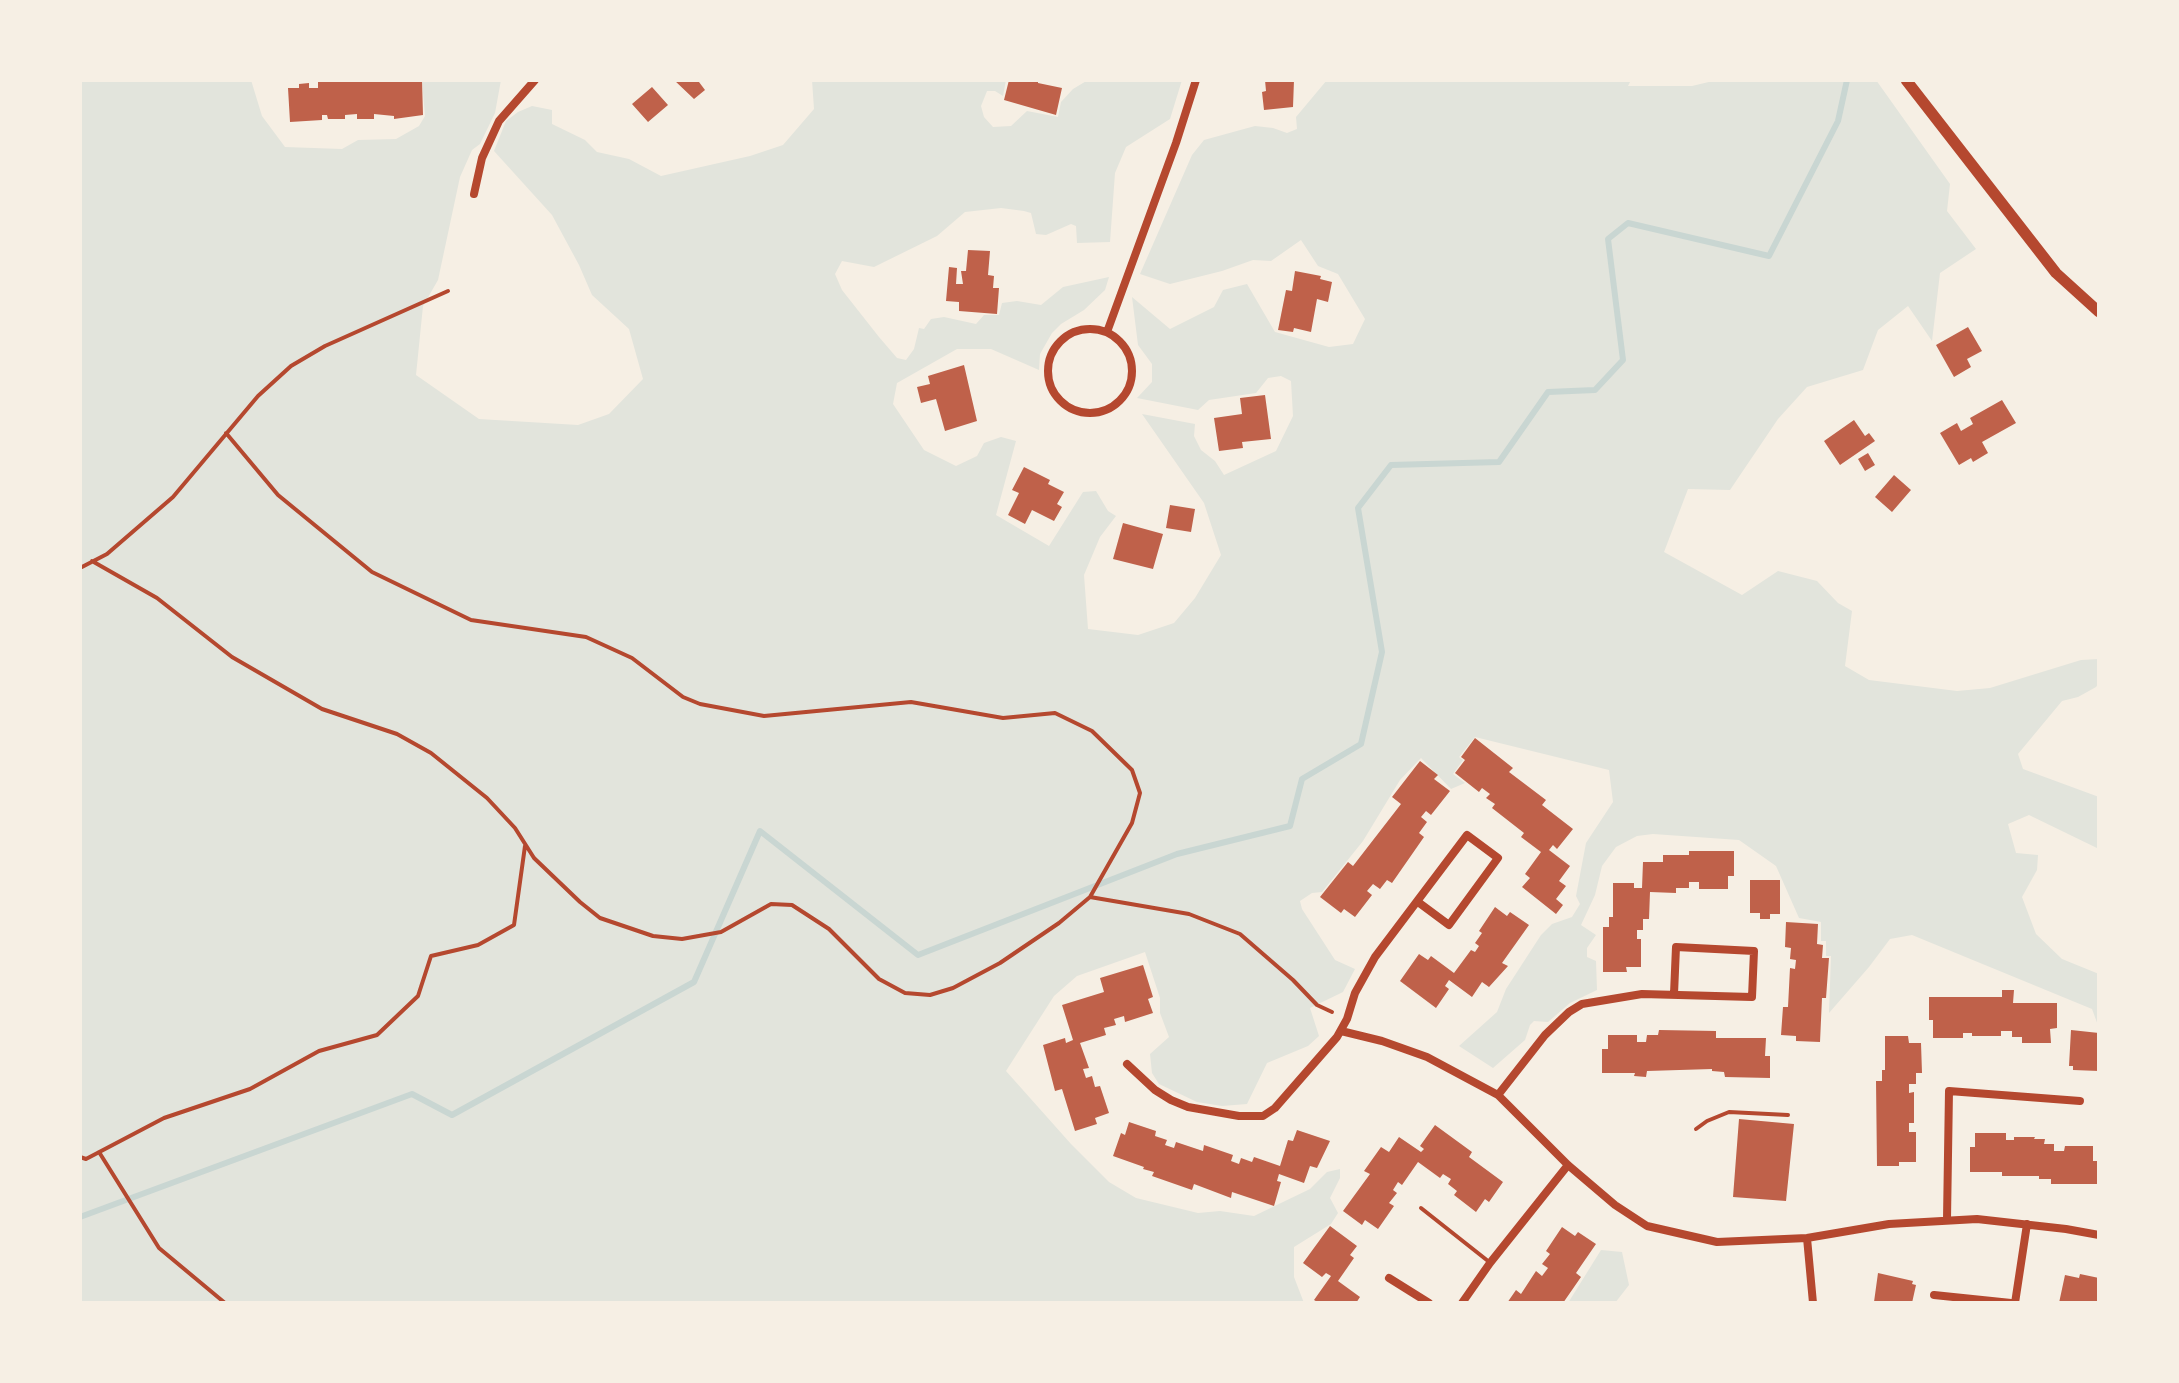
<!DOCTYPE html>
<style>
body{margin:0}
#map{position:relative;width:2179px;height:1383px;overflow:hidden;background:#f6efe4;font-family:"Crimson Pro",serif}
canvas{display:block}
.frame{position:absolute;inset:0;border:82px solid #f6efe4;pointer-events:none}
</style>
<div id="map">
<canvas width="2179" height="1383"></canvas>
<div class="frame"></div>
</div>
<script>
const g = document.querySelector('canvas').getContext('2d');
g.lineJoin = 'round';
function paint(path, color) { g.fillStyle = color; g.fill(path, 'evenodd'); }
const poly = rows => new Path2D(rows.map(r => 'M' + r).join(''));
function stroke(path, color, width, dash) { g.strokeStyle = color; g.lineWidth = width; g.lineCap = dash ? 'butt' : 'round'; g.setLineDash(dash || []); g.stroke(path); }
paint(poly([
 [80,80,251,80,262,116,285,147,342,149,358,140,396,139,419,126,425,116,422,80,501,80,495,113,480,144,472,150,460,177,438,280,423,306,416,375,479,419,578,425,609,414,643,379,629,329,592,295,579,265,552,215,494,151,506,121,518,112,532,106,552,110,552,124,585,140,597,152,629,159,661,176,750,156,783,145,814,109,812,80,1006,80,1003,96,995,91,987,91,981,106,984,117,993,127,1011,126,1027,111,1058,117,1061,102,1073,89,1088,80,1182,80,1170,119,1126,147,1115,173,1110,242,1077,243,1076,226,1071,224,1046,235,1036,234,1031,213,1024,211,1001,208,965,212,937,236,874,267,842,261,835,274,842,290,879,337,897,358,906,360,914,349,919,328,924,329,931,319,944,317,976,324,984,315,999,315,1002,303,1017,301,1041,305,1063,287,1109,277,1105,290,1084,310,1061,324,1052,333,1040,354,1039,370,991,349,957,349,897,383,893,404,924,450,956,466,977,456,984,443,1001,437,1016,441,996,515,1049,546,1083,492,1096,491,1108,511,1116,516,1100,537,1084,575,1088,629,1138,635,1174,623,1195,598,1221,555,1204,503,1142,414,1195,424,1194,436,1201,450,1215,461,1224,475,1276,451,1293,416,1291,381,1281,376,1268,378,1256,393,1209,400,1198,410,1137,398,1152,382,1152,364,1138,345,1132,297,1170,329,1214,307,1223,290,1247,284,1275,332,1329,347,1353,344,1365,319,1338,274,1318,266,1301,240,1271,261,1253,260,1222,271,1170,284,1140,274,1192,155,1204,140,1255,126,1273,128,1287,133,1297,129,1296,117,1327,80,1631,80,1628,86,1692,86,1717,80,1876,80,1950,184,1947,211,1976,249,1940,273,1932,341,1908,306,1878,330,1863,370,1807,387,1778,419,1730,490,1688,489,1664,552,1742,595,1778,571,1817,581,1838,603,1852,611,1845,666,1869,680,1957,691,1990,688,2081,660,2099,659,2099,683,2096,687,2078,697,2062,701,2018,754,2023,769,2099,797,2099,849,2029,815,2008,824,2016,853,2038,855,2037,870,2022,897,2036,934,2062,959,2099,974,2099,1028,2092,1009,1912,935,1890,939,1869,967,1829,1013,1831,956,1826,956,1826,941,1821,941,1821,922,1799,918,1776,866,1739,840,1653,834,1637,836,1616,847,1602,866,1595,895,1581,925,1596,935,1587,948,1587,957,1596,961,1597,990,1570,1003,1548,1022,1534,1021,1530,1025,1525,1040,1493,1068,1459,1046,1497,1012,1506,989,1541,935,1552,924,1572,917,1580,904,1576,896,1586,843,1613,802,1609,770,1475,737,1459,757,1463,760,1453,774,1465,783,1451,789,1421,758,1400,780,1363,841,1322,892,1312,893,1300,901,1302,909,1335,960,1355,969,1343,992,1310,1008,1319,1036,1308,1046,1267,1063,1247,1104,1222,1106,1197,1102,1159,1084,1152,1073,1150,1054,1169,1037,1160,1013,1160,998,1145,952,1077,976,1054,996,1006,1071,1071,1144,1109,1182,1136,1198,1198,1213,1220,1211,1254,1216,1310,1189,1327,1172,1340,1169,1340,1178,1330,1198,1338,1213,1331,1224,1294,1247,1294,1277,1304,1303,80,1303],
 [1601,1250,1622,1252,1629,1285,1615,1303,1568,1303]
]), '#e2e4dc');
stroke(poly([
 [80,1217,412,1094,452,1115,694,982,760,831,918,955,1177,854,1290,826,1302,779,1361,744,1382,652,1358,508,1391,465,1499,462,1548,392,1595,390,1623,360,1608,239,1628,223,1769,256,1838,121,1847,80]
]), '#c9d6d2', 6);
paint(poly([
 [318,80,422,80,423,115,394,119,394,116,374,114,374,119,357,119,357,114,345,115,345,119,328,119,327,115,322,115,322,120,290,122,288,88,299,88,299,84,309,83,309,88,318,88],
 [674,80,701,80,699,82,705,90,694,99],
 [1009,80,1038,80,1038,83,1062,88,1056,115,1004,100],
 [1265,80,1294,80,1293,107,1264,110,1262,92,1266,91],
 [652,87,668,105,648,122,632,104],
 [968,250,990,251,988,275,994,276,993,288,999,288,997,314,959,311,959,302,946,301,949,267,957,268,956,284,963,284,961,271,966,271],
 [1295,271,1321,276,1320,279,1332,282,1328,302,1317,299,1311,332,1294,328,1293,332,1278,330,1286,290,1292,291],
 [1968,327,1982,351,1967,359,1971,367,1954,377,1936,345],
 [964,365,977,421,945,431,936,399,921,403,917,387,930,384,928,376],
 [1265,395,1271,439,1242,442,1243,448,1219,451,1214,418,1242,414,1240,398],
 [2002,400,2016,423,1982,442,1988,453,1973,462,1971,458,1959,465,1940,433,1957,423,1961,431,1973,424,1970,418],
 [1854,420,1865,436,1869,433,1875,441,1840,465,1824,441],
 [1868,453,1875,465,1865,471,1858,459],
 [1024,467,1050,480,1048,484,1064,492,1057,504,1062,507,1054,521,1032,510,1025,524,1008,515,1019,493,1012,490],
 [1894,475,1911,490,1892,512,1875,497],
 [1170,505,1195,509,1191,532,1166,528],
 [1123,523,1163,534,1153,569,1113,559],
 [1475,738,1513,768,1509,772,1546,800,1542,805,1573,829,1557,849,1553,845,1549,850,1570,866,1559,881,1566,886,1556,899,1563,905,1556,914,1522,887,1530,878,1525,874,1541,852,1521,837,1524,833,1492,808,1495,804,1486,798,1490,794,1482,788,1479,792,1455,773,1465,760,1461,757],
 [1420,761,1438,775,1434,779,1450,791,1431,815,1426,811,1421,817,1427,822,1419,833,1424,837,1392,883,1387,880,1380,889,1373,884,1367,891,1372,895,1355,917,1344,909,1341,913,1320,897,1348,862,1353,866,1401,804,1392,797],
 [1689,851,1734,851,1734,876,1728,876,1728,889,1699,889,1699,882,1689,882,1689,888,1676,888,1676,893,1650,892,1649,919,1643,919,1643,930,1637,930,1637,939,1641,939,1641,967,1626,967,1627,972,1603,972,1603,927,1609,927,1609,917,1613,917,1613,883,1634,883,1634,888,1642,888,1643,862,1663,862,1663,855,1689,855],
 [1750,880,1780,880,1780,914,1770,914,1770,919,1760,919,1760,913,1750,913],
 [1495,907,1507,916,1510,912,1529,925,1502,963,1508,966,1489,987,1482,982,1472,997,1449,980,1445,986,1449,989,1436,1008,1400,981,1419,954,1428,960,1431,956,1454,973,1471,950,1475,952,1479,946,1475,943,1482,933,1479,931],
 [1786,922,1818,924,1817,944,1823,945,1822,958,1829,958,1826,998,1822,998,1820,1042,1796,1041,1796,1036,1781,1035,1783,1007,1788,1007,1790,968,1795,969,1796,960,1790,959,1791,948,1785,947],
 [1143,965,1153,997,1148,999,1153,1013,1125,1022,1124,1016,1114,1019,1116,1025,1104,1028,1106,1035,1080,1043,1089,1068,1083,1069,1086,1078,1092,1076,1095,1087,1100,1086,1109,1113,1095,1118,1097,1124,1075,1131,1062,1089,1055,1091,1043,1045,1065,1038,1066,1043,1073,1040,1062,1005,1104,992,1100,978],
 [2002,990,2014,990,2013,1003,2057,1003,2057,1028,2050,1029,2051,1043,2022,1043,2022,1037,2012,1037,2012,1031,2001,1031,2001,1036,1972,1036,1972,1033,1963,1033,1963,1038,1933,1038,1933,1020,1929,1020,1929,997,2002,997],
 [1659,1030,1716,1031,1716,1038,1766,1038,1765,1056,1770,1056,1770,1078,1725,1077,1724,1072,1712,1071,1712,1069,1647,1071,1646,1077,1634,1076,1635,1073,1602,1073,1602,1049,1608,1049,1608,1035,1637,1035,1637,1042,1646,1042,1647,1035,1658,1035],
 [2071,1030,2099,1033,2099,1071,2073,1070,2073,1066,2069,1066],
 [1885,1036,1908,1036,1909,1043,1921,1043,1922,1073,1916,1073,1916,1084,1909,1084,1909,1093,1914,1092,1914,1123,1909,1123,1909,1132,1916,1132,1916,1162,1899,1162,1899,1166,1877,1166,1876,1081,1882,1081,1882,1070,1885,1070],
 [1739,1119,1794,1124,1786,1201,1733,1197],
 [1129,1122,1156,1131,1155,1136,1167,1140,1165,1145,1174,1148,1176,1142,1203,1151,1204,1145,1233,1155,1231,1161,1239,1164,1241,1158,1252,1162,1254,1157,1280,1166,1288,1140,1293,1141,1297,1130,1330,1141,1317,1168,1310,1166,1304,1183,1279,1174,1277,1181,1281,1182,1274,1206,1232,1192,1231,1198,1194,1184,1192,1190,1152,1176,1154,1172,1143,1169,1144,1167,1113,1156,1121,1133,1125,1135],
 [1435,1125,1472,1152,1469,1157,1503,1182,1489,1202,1485,1199,1476,1212,1454,1195,1457,1191,1448,1184,1451,1179,1443,1174,1440,1178,1418,1162,1402,1185,1398,1182,1393,1190,1397,1193,1389,1203,1394,1206,1378,1229,1365,1220,1362,1225,1343,1211,1370,1174,1364,1171,1381,1147,1389,1152,1399,1137,1421,1152,1424,1149,1420,1146],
 [1975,1133,2006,1133,2006,1140,2014,1140,2014,1137,2035,1137,2034,1139,2045,1139,2044,1144,2054,1144,2054,1151,2064,1151,2065,1146,2093,1146,2093,1161,2098,1161,2098,1184,2051,1184,2051,1179,2039,1179,2039,1176,2002,1176,2002,1172,1970,1172,1970,1147,1975,1147],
 [1330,1226,1357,1246,1350,1255,1354,1258,1338,1281,1360,1297,1356,1303,1319,1303,1314,1300,1331,1276,1326,1273,1322,1277,1303,1263],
 [1562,1227,1575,1236,1578,1232,1596,1244,1576,1273,1581,1277,1563,1303,1507,1303,1516,1290,1521,1294,1536,1271,1542,1276,1548,1268,1542,1264,1550,1254,1546,1251],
 [1878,1273,1913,1281,1912,1284,1916,1285,1912,1303,1874,1302],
 [2080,1274,2099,1278,2098,1303,2059,1303,2065,1275,2079,1278]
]), '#bf614a');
stroke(poly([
 [92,561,157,598,232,657,322,709,397,734,431,753,487,798,515,828,534,858,580,902,600,918,653,936,682,939,721,932,771,904,792,905,829,929,879,979,905,993,930,995,953,988,1000,963,1059,923,1090,897,1132,823,1140,793,1132,770,1092,731,1055,713,1003,718,911,702,764,716,700,704,683,697,632,658,586,637,471,620,372,572,278,495,226,433],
 [80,568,107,554,173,497,258,396,291,366,325,346,448,291],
 [1090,897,1189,914,1240,934,1293,980,1317,1005,1332,1012],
 [1696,1129,1707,1121,1729,1112,1788,1115],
 [99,1152,159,1248,225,1303],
 [80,1157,86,1159,164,1118,250,1089,319,1051,377,1035,418,996,431,956,478,945,514,925,525,846]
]), '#b5482f', 4);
stroke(poly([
 [1421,1208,1488,1261]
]), '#b5482f', 4);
stroke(poly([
 [474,194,482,158,499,121,535,80],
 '1048 371a42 42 0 1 1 84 0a42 42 0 1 1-84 0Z',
 [1107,332,1176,143,1196,80],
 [1341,1031,1382,1041,1427,1057,1498,1095,1568,1165,1615,1205,1647,1226,1717,1242,1807,1238,1889,1224,1977,1219,2066,1229,2099,1235],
 [1127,1064,1155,1090,1171,1100,1188,1107,1239,1116,1263,1116,1275,1108,1337,1037,1347,1019,1355,993,1375,957,1467,835,1498,858,1449,925,1418,902],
 [1498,1095,1545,1035,1569,1012,1582,1004,1642,994,1752,997,1754,951,1676,947,1674,994],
 [1947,1219,1949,1091,2080,1101],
 [1807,1238,1813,1303],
 [1389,1278,1429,1303],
 [1934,1295,2011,1303],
 [1462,1303,1490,1263,1568,1165],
 [2015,1303,2027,1224]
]), '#b5482f', 8);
stroke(poly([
 [1906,80,2056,273,2099,312]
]), '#b5482f', 11);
</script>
